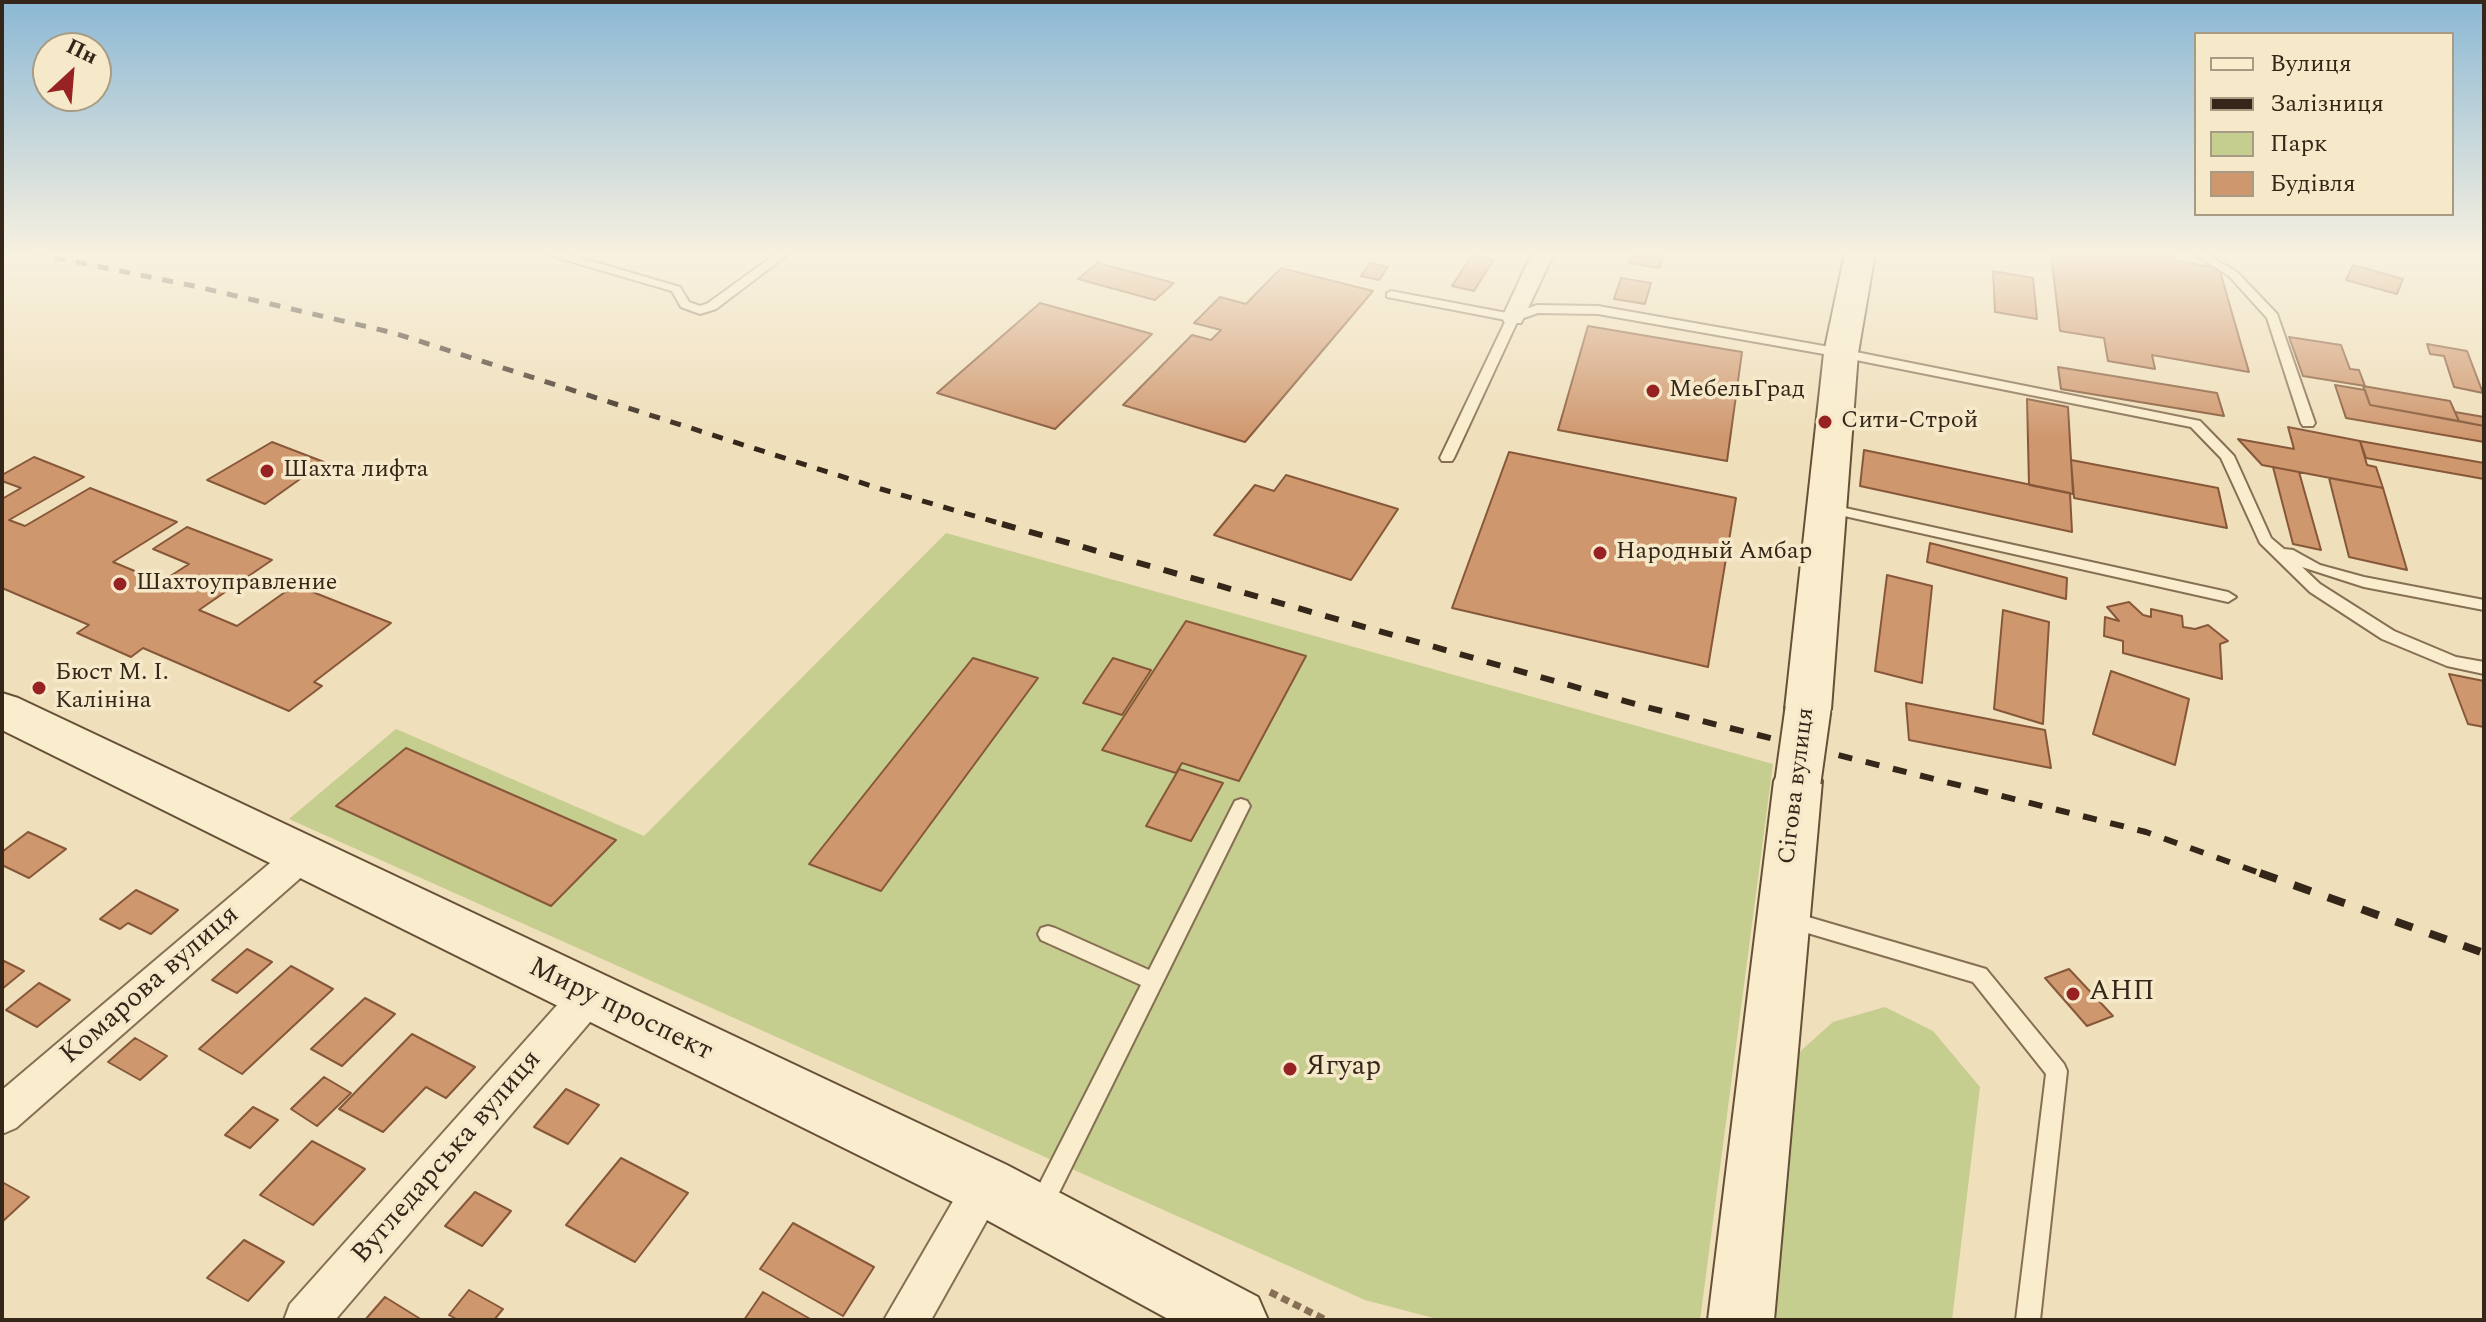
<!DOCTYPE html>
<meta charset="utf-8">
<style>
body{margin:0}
#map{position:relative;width:2486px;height:1322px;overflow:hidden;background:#efdfba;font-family:Spectral,serif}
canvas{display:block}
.frame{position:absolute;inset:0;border:4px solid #34271a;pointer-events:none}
.legend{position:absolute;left:2194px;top:32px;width:260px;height:184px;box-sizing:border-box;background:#f6e9ca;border:2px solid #a89b84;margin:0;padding:10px 14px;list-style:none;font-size:24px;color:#34271a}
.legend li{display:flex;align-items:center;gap:16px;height:40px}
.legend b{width:40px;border:2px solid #a89b84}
.north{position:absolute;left:32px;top:32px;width:80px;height:80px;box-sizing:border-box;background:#f6e9ca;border:2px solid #a89b84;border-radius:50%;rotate:26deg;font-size:22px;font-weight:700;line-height:32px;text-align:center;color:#34271a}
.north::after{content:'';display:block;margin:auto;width:28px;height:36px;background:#972223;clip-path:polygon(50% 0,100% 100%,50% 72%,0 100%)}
</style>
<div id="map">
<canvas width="2486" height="1322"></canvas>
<div class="frame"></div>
<ul class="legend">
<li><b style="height:10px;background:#faedcd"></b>Вулиця</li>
<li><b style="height:10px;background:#34271a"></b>Залізниця</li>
<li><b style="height:22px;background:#c5cd8f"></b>Парк</li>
<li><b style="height:22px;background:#cf976e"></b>Будівля</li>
</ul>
<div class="north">Пн</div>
</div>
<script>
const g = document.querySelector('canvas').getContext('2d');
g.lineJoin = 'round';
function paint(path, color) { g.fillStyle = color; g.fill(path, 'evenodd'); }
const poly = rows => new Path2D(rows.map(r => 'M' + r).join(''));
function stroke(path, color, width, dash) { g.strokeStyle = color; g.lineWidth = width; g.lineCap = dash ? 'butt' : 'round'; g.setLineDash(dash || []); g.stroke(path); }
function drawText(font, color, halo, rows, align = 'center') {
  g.font = font + ' Spectral,serif'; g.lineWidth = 7; g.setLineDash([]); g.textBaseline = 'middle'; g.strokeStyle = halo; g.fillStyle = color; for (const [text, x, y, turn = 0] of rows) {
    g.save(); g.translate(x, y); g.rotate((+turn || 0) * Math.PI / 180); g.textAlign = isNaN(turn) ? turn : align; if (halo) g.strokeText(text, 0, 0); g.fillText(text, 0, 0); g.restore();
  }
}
paint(poly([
 [946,533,1773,764,1700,1320,1441,1320,1365,1300,289,819,396,729,644,836],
 [1885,1007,1933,1031,1980,1087,1952,1320,1741,1320,1765,1083,1833,1022]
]), '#c5cd8f');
const building = poly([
 [1633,253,1665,253,1659,268,1629,263,1633,253],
 [2051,253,2126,253,2150,256,2149,253,2173,253,2175,261,2219,268,2249,372,2152,355,2155,369,2108,361,2104,338,2060,331,2051,253],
 [1472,255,1493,260,1474,291,1452,286,1472,255],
 [1097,263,1174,283,1155,300,1078,279,1097,263],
 [1370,263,1388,267,1379,280,1361,276,1370,263],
 [2353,265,2403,279,2397,294,2346,280,2353,265],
 [1281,268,1373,291,1245,442,1123,405,1192,335,1211,340,1221,330,1194,323,1220,297,1246,304,1281,268],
 [1993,271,2033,278,2037,319,1995,312,1993,271],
 [1621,278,1651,283,1645,304,1614,299,1621,278],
 [1040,303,1152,334,1055,429,937,393,1040,303],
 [1588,326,1742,352,1727,461,1558,430,1588,326],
 [2289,337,2341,345,2350,369,2359,370,2365,386,2303,376,2289,337],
 [2427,344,2467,351,2483,393,2454,387,2444,356,2430,354,2427,344],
 [2058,367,2217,393,2224,416,2061,389,2058,367],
 [2335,385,2365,390,2370,405,2484,426,2484,442,2346,418,2335,385],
 [2363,386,2450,401,2459,421,2370,405,2363,386],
 [2027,399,2068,407,2073,494,2029,485,2027,399],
 [2455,412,2484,417,2484,426,2459,421,2455,412],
 [2288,427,2360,441,2367,465,2376,467,2383,488,2262,465,2238,439,2294,449,2288,427],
 [2360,441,2484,463,2484,479,2366,458,2360,441],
 [272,442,324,462,265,504,207,480,272,442],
 [1864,450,2070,493,2072,532,1860,486,1864,450],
 [1509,452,1736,498,1708,667,1452,608,1509,452],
 [34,457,84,477,9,520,25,526,90,488,177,522,113,562,161,582,189,564,153,549,187,527,272,560,199,610,237,626,295,585,391,623,314,682,322,686,289,711,143,648,131,657,77,633,89,625,2,588,2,499,21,488,2,481,2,475,34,457],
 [2071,460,2218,488,2227,528,2074,498,2071,460],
 [2273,467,2299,472,2321,550,2293,544,2273,467],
 [1286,475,1398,509,1351,580,1214,535,1255,485,1274,491,1286,475],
 [2329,478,2383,488,2407,570,2349,557,2329,478],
 [1930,543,2067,578,2066,599,1927,562,1930,543],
 [1887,575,1932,586,1922,683,1875,671,1887,575],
 [2129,602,2143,615,2151,617,2151,609,2182,616,2183,627,2195,629,2208,625,2228,641,2220,644,2222,679,2123,653,2123,641,2104,636,2105,617,2119,621,2107,607,2129,602],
 [2003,610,2049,622,2043,724,1994,709,2003,610],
 [1186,621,1306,656,1239,781,1182,763,1176,773,1102,750,1186,621],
 [973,658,1038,678,881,891,809,864,973,658],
 [1113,658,1151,670,1122,715,1083,703,1113,658],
 [2111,671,2189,699,2175,765,2093,734,2111,671],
 [2449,674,2484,681,2484,727,2468,724,2449,674],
 [1906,703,2045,730,2051,768,1909,740,1906,703],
 [406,748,616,840,551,906,336,806,406,748],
 [1179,769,1223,783,1191,841,1146,826,1179,769],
 [28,832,66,849,29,878,2,865,2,852,28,832],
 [136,890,178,910,151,934,128,923,120,929,100,919,136,890],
 [247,949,272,962,237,993,212,980,247,949],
 [2,960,24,971,2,989,2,960],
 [291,966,333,989,242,1074,199,1049,291,966],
 [2069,969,2113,1016,2087,1026,2045,978,2069,969],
 [39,983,70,1000,37,1027,6,1010,39,983],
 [365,998,395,1014,342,1066,311,1049,365,998],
 [412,1034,475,1067,446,1098,426,1087,383,1132,339,1109,412,1034],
 [135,1038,167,1056,140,1080,108,1062,135,1038],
 [324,1077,351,1093,317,1126,291,1109,324,1077],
 [566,1089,599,1105,568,1144,534,1127,566,1089],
 [253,1107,278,1120,250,1148,225,1135,253,1107],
 [312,1141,365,1169,313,1225,260,1195,312,1141],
 [621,1158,688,1193,635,1262,566,1225,621,1158],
 [2,1182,29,1197,2,1222,2,1182],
 [475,1192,511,1211,482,1246,445,1226,475,1192],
 [793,1223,874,1267,843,1316,760,1269,793,1223],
 [244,1240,284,1262,248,1301,207,1278,244,1240],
 [469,1290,503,1309,494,1320,458,1320,449,1315,469,1290],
 [763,1292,812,1320,744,1320,763,1292],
 [385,1297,422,1320,365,1320,385,1297]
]);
paint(building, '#cf976e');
stroke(building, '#865839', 2);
const lane = poly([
 [551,253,563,253,680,287,689,302,700,306,708,303,777,253,790,253,716,309,700,314,681,307,672,291,552,256,551,253],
 [2192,253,2204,253,2237,272,2277,314,2315,423,2313,426,2303,426,2301,423,2267,318,2229,276,2192,253],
 [1391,291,1512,314,1537,305,1598,306,1841,349,2200,421,2234,456,2271,538,2284,549,2293,550,2320,565,2364,577,2484,600,2484,610,2364,587,2302,567,2320,584,2394,631,2456,657,2484,662,2484,674,2447,666,2382,639,2310,592,2260,543,2221,458,2191,427,1841,357,1598,314,1538,313,1518,320,1454,458,1452,461,1442,461,1440,458,1506,320,1387,297,1387,293,1391,291],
 [1827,504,2228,592,2236,597,2228,602,1822,511,1820,508,1822,505,1827,504],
 [1241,799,1247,801,1250,806,1049,1213,1041,1216,1033,1213,1030,1205,1033,1197,1141,985,1041,940,1038,934,1041,928,1048,926,1055,928,1149,970,1235,801,1241,799],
 [1791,912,1986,969,2064,1064,2067,1071,2040,1320,2016,1320,2046,1074,1973,982,1784,926,1781,920,1784,914,1791,912]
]);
const street = poly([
 [1532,253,1554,253,1521,323,1505,323,1502,318,1532,253],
 [301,843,313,847,318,857,313,867,16,1128,2,1134,2,1090,289,847,301,843],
 [589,980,602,984,608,996,602,1008,335,1320,284,1320,290,1304,576,984,589,980],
 [985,1166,1000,1172,1006,1186,931,1320,884,1320,970,1172,985,1166]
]);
const secondary = poly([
 [1845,253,1875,253,1858,353,1831,709,1824,721,1808,726,1792,721,1785,709,1824,353,1845,253],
 [2,693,18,698,1007,1165,1258,1297,1268,1320,1170,1320,963,1207,2,730,2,693],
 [1798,763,1815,768,1822,781,1774,1320,1708,1320,1774,781,1781,768,1798,763]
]);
stroke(lane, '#866f54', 4);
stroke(street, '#866f54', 4);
stroke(secondary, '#675038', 4);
stroke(poly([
 [1270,1292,1326,1320]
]), '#866f54', 7, [8, 5]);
paint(lane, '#faedcd');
paint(street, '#faedcd');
paint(secondary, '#faedcd');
stroke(poly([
 [33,253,194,286,394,333,881,489,1009,526]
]), '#34271a', 5, [11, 11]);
stroke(poly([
 [1002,524,1646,707,2146,832,2265,875]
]), '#34271a', 6, [14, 14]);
stroke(poly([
 [2260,873,2484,953]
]), '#34271a', 8, [18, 18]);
const secondaryBridge = poly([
 [1798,781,1808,709]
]);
stroke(secondaryBridge, '#675038', 49, []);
stroke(secondaryBridge, '#faedcd', 45);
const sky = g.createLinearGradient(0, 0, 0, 438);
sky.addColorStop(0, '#8bb8d4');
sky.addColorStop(0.58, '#f8f1e0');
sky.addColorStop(1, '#f8f1e000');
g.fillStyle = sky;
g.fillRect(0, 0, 2486, 438);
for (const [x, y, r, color] of [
 [1653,391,8,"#972223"],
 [1825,422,8,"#972223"],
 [267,471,8,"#972223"],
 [1600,553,8,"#972223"],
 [120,584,8,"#972223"],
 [39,688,8,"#972223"],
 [2073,994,8,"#972223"],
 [1290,1069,8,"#972223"]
]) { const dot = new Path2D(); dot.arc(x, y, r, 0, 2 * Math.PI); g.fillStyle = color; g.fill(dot); stroke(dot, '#f6e9ca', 3); }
drawText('24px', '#34271a', '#f6e9ca', [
 ["МебельГрад",1669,391],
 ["Сити-Строй",1841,422],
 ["Шахта лифта",283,471],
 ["Народный Амбар",1616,553],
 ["Шахтоуправление",136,584],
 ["Бюст М. І.",55,674],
 ["Калініна",55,702]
], 'left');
drawText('24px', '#34271a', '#f6e9ca', [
 ["Сігова вулиця",1798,786,-83]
]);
drawText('28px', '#34271a', '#f6e9ca', [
 ["Комарова вулиця",151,986,-41],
 ["Миру проспект",620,1011,26],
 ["Вугледарська вулиця",448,1158,-49]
]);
drawText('28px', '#34271a', '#f6e9ca', [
 ["АНП",2089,994],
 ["Ягуар",1306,1069]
], 'left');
</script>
